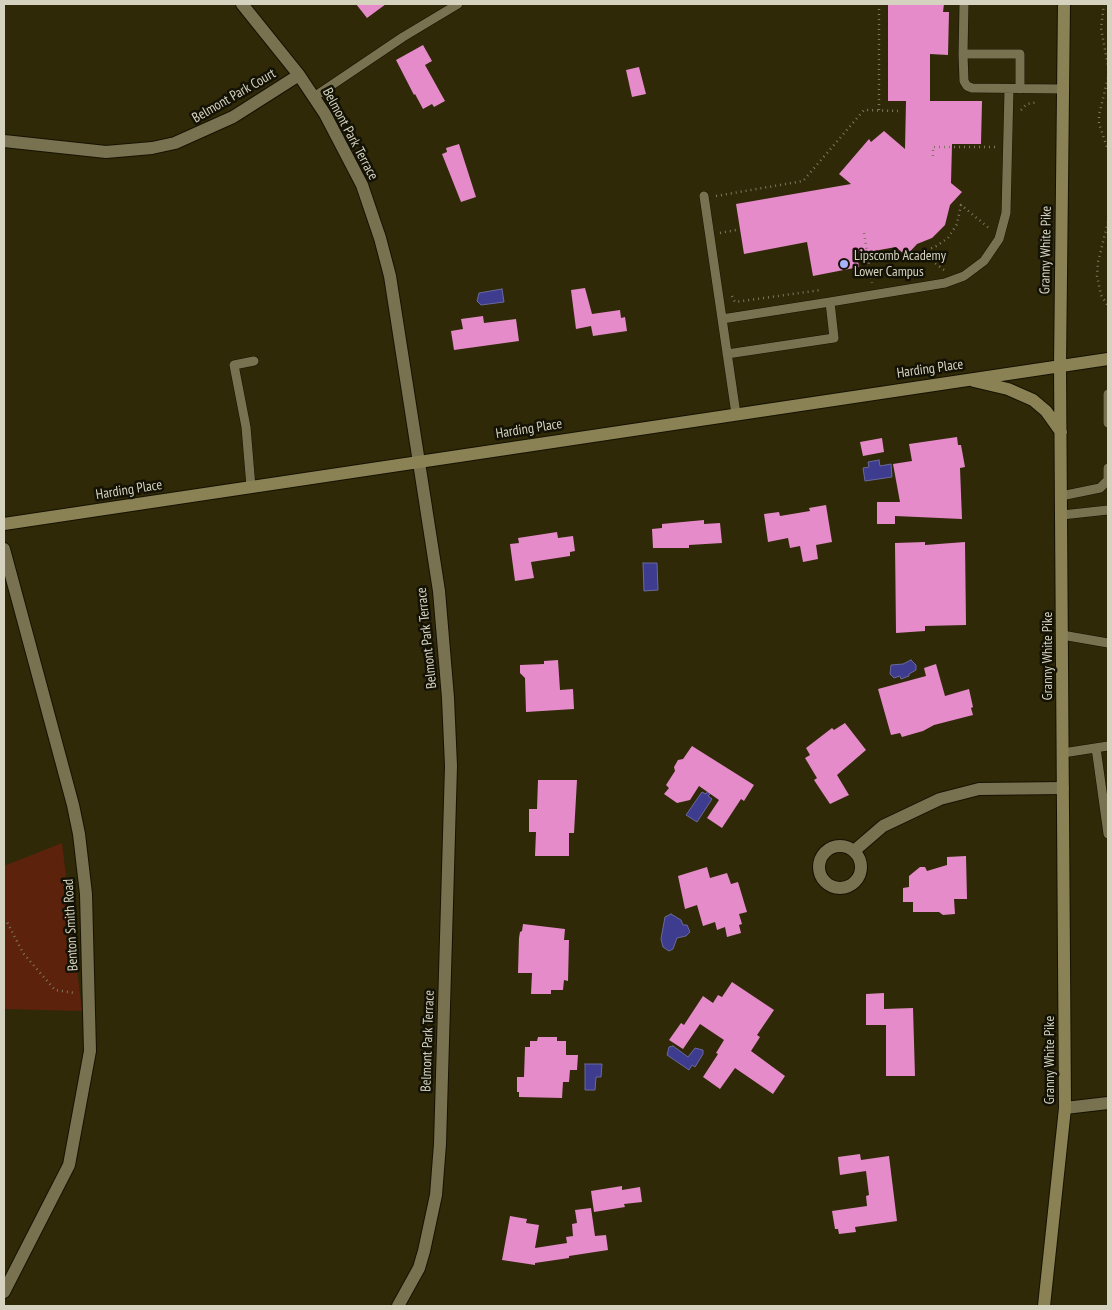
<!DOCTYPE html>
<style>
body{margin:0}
#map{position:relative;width:1112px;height:1310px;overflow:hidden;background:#2f2908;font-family:"PT Sans Narrow",sans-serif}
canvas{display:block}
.frame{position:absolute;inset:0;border:5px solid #d5d3c0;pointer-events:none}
</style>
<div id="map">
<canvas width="1112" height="1310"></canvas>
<div class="frame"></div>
</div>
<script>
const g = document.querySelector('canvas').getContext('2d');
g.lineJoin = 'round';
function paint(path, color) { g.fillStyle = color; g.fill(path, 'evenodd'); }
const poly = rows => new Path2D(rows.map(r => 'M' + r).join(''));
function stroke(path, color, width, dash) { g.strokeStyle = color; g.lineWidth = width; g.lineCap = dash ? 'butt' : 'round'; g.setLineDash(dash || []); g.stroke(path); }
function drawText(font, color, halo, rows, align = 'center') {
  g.font = font + ' "PT Sans Narrow",sans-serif'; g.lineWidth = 5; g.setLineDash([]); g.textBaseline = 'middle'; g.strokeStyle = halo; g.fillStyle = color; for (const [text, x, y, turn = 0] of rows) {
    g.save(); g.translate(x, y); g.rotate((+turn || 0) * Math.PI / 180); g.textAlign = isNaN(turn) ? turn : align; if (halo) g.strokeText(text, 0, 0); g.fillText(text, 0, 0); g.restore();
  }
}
paint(poly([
 [62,843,82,1011,4,1009,4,866]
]), '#5d220c');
const water = poly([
 [502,289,504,302,481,305,477,301,479,293,502,289],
 [879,460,880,466,891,464,892,477,865,481,863,468,869,467,868,462,879,460],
 [643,563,657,563,658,590,644,591,643,563],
 [911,660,916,665,916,670,909,674,909,676,901,679,900,676,894,678,890,674,891,665,903,664,911,660],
 [708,791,711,793,708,796,712,799,697,822,686,815,702,792,706,794,708,791],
 [671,914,681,920,683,925,687,925,690,932,686,936,677,938,673,949,669,951,663,947,661,939,665,917,671,914],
 [673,1046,688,1057,695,1048,703,1050,703,1054,695,1067,692,1065,689,1070,667,1055,669,1047,673,1046],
 [585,1064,602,1064,601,1077,596,1077,595,1090,585,1090,585,1064]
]);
paint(water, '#3e3c8e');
stroke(water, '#6b699d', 1);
paint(poly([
 [356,4,386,4,367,18],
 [888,4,944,4,943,12,949,12,948,55,930,54,930,101,982,101,981,144,952,144,951,183,962,192,950,205,945,225,932,238,917,244,906,256,896,247,857,254,859,267,813,276,807,242,744,254,736,204,851,184,839,174,869,139,871,142,884,131,905,149,906,101,888,101],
 [423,45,432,61,425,65,445,101,434,107,432,104,423,109,415,94,414,95,396,60],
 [639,67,646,94,632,97,626,70],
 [459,144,476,197,461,202,442,154,447,152,446,148],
 [585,288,592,314,620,310,621,318,625,317,627,331,593,336,591,326,576,329,571,290],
 [483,316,484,323,516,319,519,341,454,350,451,331,463,329,461,319],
 [957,437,958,445,961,445,965,467,960,468,962,519,895,516,895,524,877,524,877,502,900,502,893,464,912,461,909,444],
 [882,438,884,452,863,456,860,442],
 [826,505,832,542,816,545,818,559,803,562,800,546,790,548,788,538,768,542,764,514,779,512,780,516,810,511,809,508],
 [704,520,704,524,720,523,722,543,689,545,689,548,653,548,652,529,662,528,662,524,672,523],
 [557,532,558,538,573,536,575,551,570,552,570,556,531,562,534,578,515,581,510,544,519,543,518,538],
 [925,542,925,545,965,542,966,625,925,626,925,631,896,633,895,543],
 [558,660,560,690,573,689,574,709,526,712,525,678,520,673,520,665,544,664,544,661],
 [936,664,945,696,969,689,973,707,971,708,973,715,934,725,923,731,902,737,900,733,891,735,878,689,926,676,924,668],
 [845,723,866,750,837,775,849,795,830,804,814,780,817,778,805,758,810,755,806,748,832,728,834,730],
 [692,746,754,785,744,801,741,799,722,828,707,818,719,800,699,786,690,800,677,803,664,794,669,788,666,785,675,771,674,767,678,760,683,759],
 [538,780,577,780,574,833,569,833,569,856,535,856,536,832,529,832,529,809,537,809],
 [966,856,967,899,954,899,955,914,943,915,939,912,913,912,913,902,903,902,903,888,909,887,909,876,920,867,925,867,927,871,947,865,947,857],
 [707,867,710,878,727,873,731,884,738,882,747,912,739,914,742,924,739,925,741,933,727,937,725,927,717,930,715,922,703,926,697,905,685,909,678,876],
 [523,924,565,929,564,940,569,940,568,981,564,980,563,990,551,990,551,994,531,994,532,973,518,973,519,938,520,932,522,931],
 [732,982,774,1010,757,1035,760,1037,751,1051,785,1076,773,1094,735,1068,720,1089,703,1077,718,1054,716,1053,724,1040,700,1024,683,1049,669,1040,681,1023,684,1025,703,996,713,1003,718,995,722,997],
 [884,993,884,1009,913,1008,915,1076,886,1076,886,1025,866,1025,866,994],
 [538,1037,557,1037,557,1041,566,1041,566,1055,578,1055,577,1070,570,1070,569,1082,563,1082,562,1098,519,1097,519,1092,517,1092,517,1077,524,1077,525,1047,530,1047,530,1041,537,1041],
 [860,1154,861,1160,889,1156,897,1221,855,1227,856,1232,839,1234,838,1229,835,1229,832,1211,867,1206,866,1196,869,1195,866,1171,840,1175,838,1157],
 [622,1186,622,1190,640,1187,642,1202,624,1204,625,1207,594,1212,591,1191],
 [591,1208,595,1236,606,1235,608,1250,569,1256,569,1258,535,1263,535,1265,502,1260,510,1216,527,1219,526,1223,539,1225,535,1248,567,1243,566,1237,573,1236,572,1224,577,1223,575,1210]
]), '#e58bc9');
const lane = poly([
 [964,4,963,54,1020,54,1020,89],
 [963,54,964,81,967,86,972,88,1063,89],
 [314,97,403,37,458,4],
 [704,196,736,414],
 [830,302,945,283,964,276,984,261,999,239,1006,213,1009,89],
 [722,319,830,302,834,338,727,354],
 [1108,394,1108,423],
 [251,487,246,427,234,365,254,361],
 [1061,496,1100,488,1108,480,1108,468],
 [1062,515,1108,510],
 [1062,635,1108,643],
 [1096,748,1108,834],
 [1063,753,1108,746]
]);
const street = poly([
 [242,4,299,75,325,114,362,185,380,238,390,276,439,591,448,698,451,766,440,1144,436,1195,424,1251,419,1268,398,1306],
 [4,141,106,152,152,148,175,143,233,117,299,75],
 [4,549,73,805,79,834,86,894,90,1051,69,1165,4,1292],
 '819 867a21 21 0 1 1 42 0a21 21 0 1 1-42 0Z',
 [854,851,883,826,940,799,979,789,1063,788],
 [1065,1108,1108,1103]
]);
const secondary = poly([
 [974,381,1008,389,1033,400,1046,411,1061,432],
 [4,524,1108,359],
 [1044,1306,1065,1108,1060,366,1064,4]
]);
stroke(lane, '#161200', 10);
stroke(street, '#161200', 14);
stroke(secondary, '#161200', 14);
stroke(poly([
 [1104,4,1101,28,1108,66],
 [1108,78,1099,115,1099,124,1108,150],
 [879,110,879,4],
 [1021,110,1027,104,1038,102],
 [933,156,933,147,995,147],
 [716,196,803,181,864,110,898,111],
 [1108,222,1098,262,1097,276,1101,295,1108,306],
 [720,233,736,230],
 [864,233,872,283],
 [944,270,921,252,935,247,948,238,957,224,961,205,989,228],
 [732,296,735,302,821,290],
 [4,920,6,920,23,953,55,990,75,993]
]), '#7e795f', 2.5, [1, 4]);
stroke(lane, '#787250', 9);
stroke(street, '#787250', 12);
stroke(secondary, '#8a8254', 12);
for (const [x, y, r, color] of [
 [844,264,5,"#a9b0fc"]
]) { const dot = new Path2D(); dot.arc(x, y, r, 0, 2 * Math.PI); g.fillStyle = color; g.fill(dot); stroke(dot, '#141205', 2); }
drawText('14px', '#d5d3c0', '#141205', [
 ["Belmont Park Court",234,96,-30],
 ["Belmont Park Terrace",350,134,62],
 ["Granny White Pike",1046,250,-89],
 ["Harding Place",930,369,-8],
 ["Harding Place",529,429,-9],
 ["Harding Place",129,490,-9],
 ["Belmont Park Terrace",427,638,-96],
 ["Granny White Pike",1048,656,-90],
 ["Benton Smith Road",71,925,-93],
 ["Belmont Park Terrace",428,1041,-88],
 ["Granny White Pike",1050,1060,-90]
]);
drawText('14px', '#d5d3c0', '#141205', [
 ["Lipscomb Academy",854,256],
 ["Lower Campus",854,272]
], 'left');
</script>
